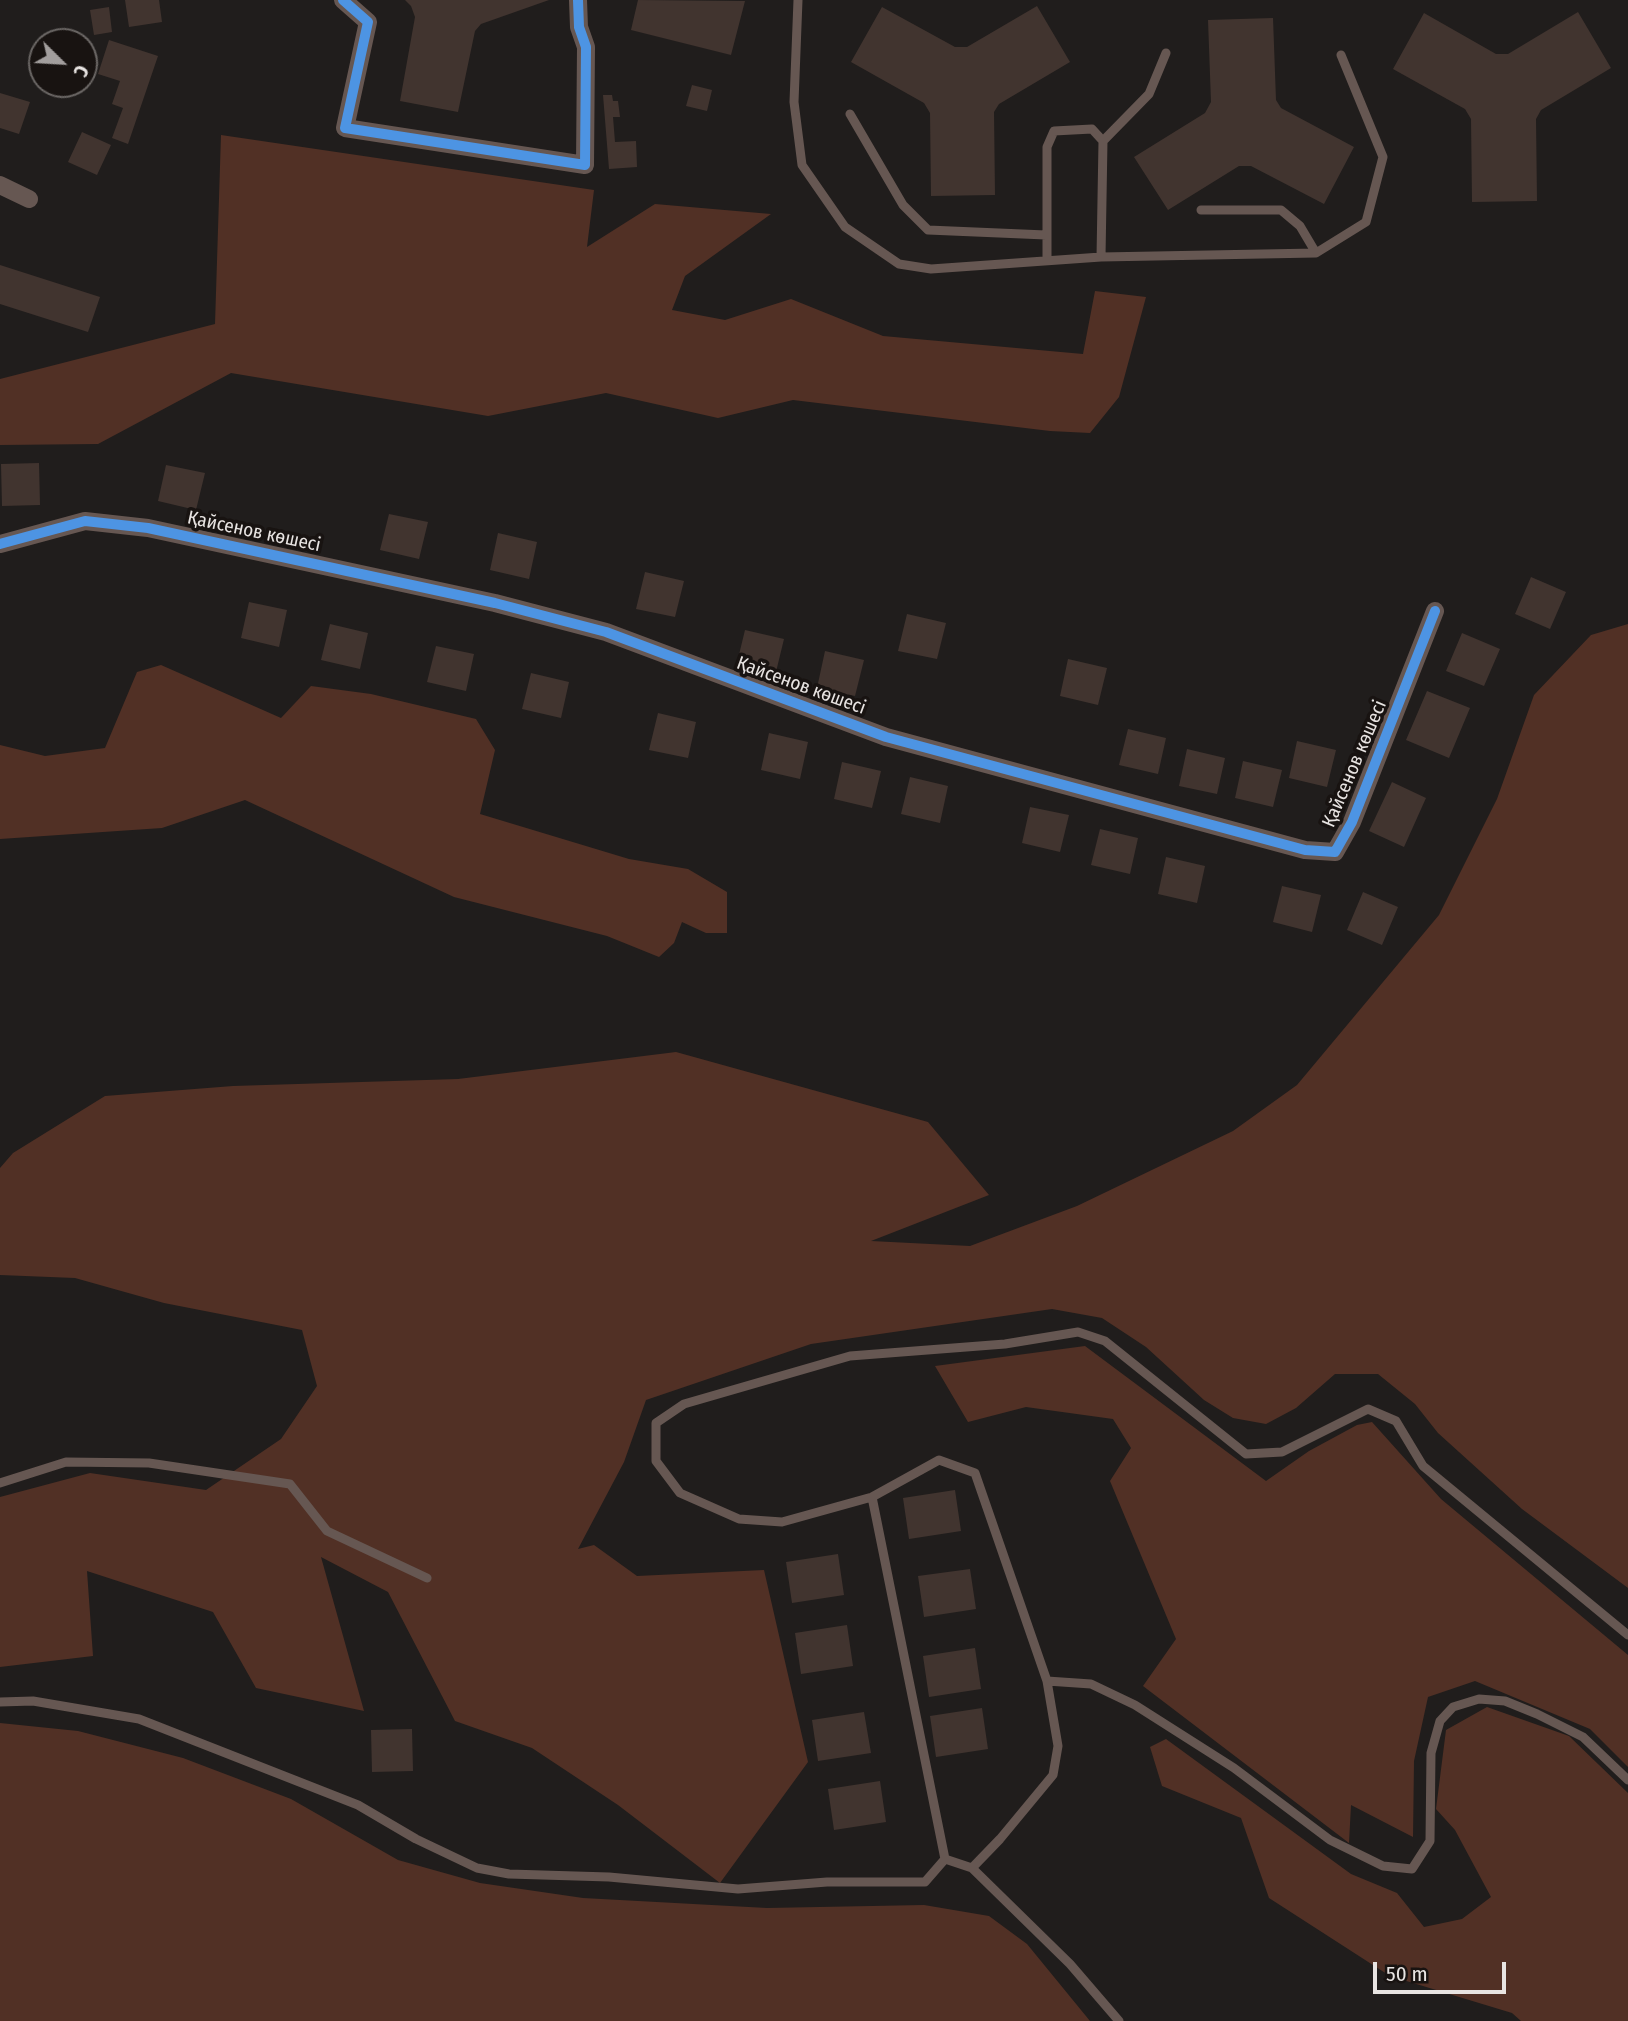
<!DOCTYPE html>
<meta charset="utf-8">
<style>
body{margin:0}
#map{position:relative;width:1628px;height:2021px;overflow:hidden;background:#201d1c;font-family:"Fira Sans Condensed",sans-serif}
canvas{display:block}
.north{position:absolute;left:28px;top:28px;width:70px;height:70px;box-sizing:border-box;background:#181311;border:2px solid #6b6765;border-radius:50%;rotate:114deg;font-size:19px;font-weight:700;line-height:28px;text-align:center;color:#e8e4e2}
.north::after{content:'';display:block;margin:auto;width:24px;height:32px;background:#a29e9d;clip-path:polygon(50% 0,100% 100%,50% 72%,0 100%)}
.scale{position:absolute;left:1373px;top:1962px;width:133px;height:32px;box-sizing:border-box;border:4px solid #e8e4e2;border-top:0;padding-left:9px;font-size:21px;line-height:24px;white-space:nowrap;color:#e8e4e2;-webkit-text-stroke:5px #181311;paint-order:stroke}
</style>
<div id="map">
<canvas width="1628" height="2021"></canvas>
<div class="north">С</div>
<div class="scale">50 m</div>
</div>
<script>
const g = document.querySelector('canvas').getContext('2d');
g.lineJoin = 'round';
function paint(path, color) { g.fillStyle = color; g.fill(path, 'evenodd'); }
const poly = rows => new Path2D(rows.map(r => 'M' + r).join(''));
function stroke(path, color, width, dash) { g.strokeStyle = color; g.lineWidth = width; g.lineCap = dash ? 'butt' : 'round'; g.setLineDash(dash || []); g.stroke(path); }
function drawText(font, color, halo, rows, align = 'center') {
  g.font = font + ' "Fira Sans Condensed",sans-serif'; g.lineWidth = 7; g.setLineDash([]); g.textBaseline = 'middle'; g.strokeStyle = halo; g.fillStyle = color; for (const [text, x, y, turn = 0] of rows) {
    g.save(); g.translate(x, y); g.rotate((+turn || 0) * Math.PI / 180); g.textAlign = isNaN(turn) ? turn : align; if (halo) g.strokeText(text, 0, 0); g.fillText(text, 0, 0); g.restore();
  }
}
paint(poly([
 [221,135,594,190,587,247,655,204,771,214,685,276,672,310,725,320,791,299,883,336,1083,354,1095,291,1146,297,1119,397,1090,433,1050,431,793,400,718,418,606,393,488,416,231,373,98,444,0,445,0,379,215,324],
 [1628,624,1628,1588,1522,1509,1438,1433,1415,1404,1378,1374,1335,1374,1296,1408,1266,1424,1233,1418,1204,1400,1146,1347,1102,1318,1052,1309,811,1344,646,1400,624,1462,578,1549,594,1545,637,1576,764,1570,808,1762,720,1883,618,1805,532,1748,455,1721,388,1592,321,1557,364,1711,256,1688,213,1612,87,1571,93,1656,0,1667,0,1497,90,1473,206,1490,281,1439,317,1386,302,1330,164,1303,75,1278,0,1275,0,1168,13,1153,105,1096,233,1086,458,1079,676,1052,928,1122,989,1195,871,1241,970,1246,1077,1206,1233,1131,1297,1085,1439,915,1497,799,1534,695,1591,635],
 [161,665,281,718,311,686,371,694,476,719,495,750,480,814,629,859,688,869,727,892,727,933,706,933,682,922,674,943,659,957,607,936,454,897,245,800,162,828,0,839,0,745,45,756,105,748,137,672],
 [1085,1346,1266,1481,1309,1451,1357,1425,1372,1422,1441,1499,1628,1655,1628,1767,1590,1729,1475,1681,1428,1697,1414,1761,1413,1837,1351,1805,1349,1843,1143,1686,1176,1639,1110,1481,1131,1448,1113,1419,1026,1407,968,1422,935,1366],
 [1487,1707,1569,1736,1628,1793,1628,2021,1521,2021,1512,2013,1390,1976,1269,1898,1241,1818,1162,1786,1150,1747,1166,1739,1351,1874,1397,1893,1424,1927,1462,1919,1491,1897,1455,1830,1436,1809,1446,1730],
 [0,1723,78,1731,183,1758,291,1799,398,1860,480,1883,583,1898,767,1908,924,1905,989,1916,1027,1944,1090,2021,0,2021]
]), '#513025');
paint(poly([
 [125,0,159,0,162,22,129,27],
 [405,0,549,0,481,24,475,31,458,112,400,101,415,17,411,6],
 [638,0,745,1,731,55,631,30],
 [1037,6,1070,62,999,104,994,112,995,195,931,196,930,113,924,103,851,62,882,7,955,47,967,47],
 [109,7,112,32,94,35,90,10],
 [1578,12,1611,68,1541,110,1536,119,1537,201,1472,202,1471,119,1465,109,1393,69,1424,13,1496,54,1508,54],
 [1273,18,1276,100,1281,108,1354,147,1324,204,1251,166,1239,166,1168,210,1134,157,1205,113,1211,102,1208,20],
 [109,40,158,56,128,144,112,138,123,108,112,104,120,81,98,74],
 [692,85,712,90,707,111,686,106],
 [0,93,30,102,19,134,0,128],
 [603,95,612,95,613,101,618,101,620,117,613,117,615,142,636,141,637,167,609,169],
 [82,132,111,145,97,175,68,162],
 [0,265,100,297,88,332,0,304],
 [39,463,40,505,2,506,1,464],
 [166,465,205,473,196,510,158,501],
 [389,514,428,522,419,559,380,550],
 [498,533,537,542,529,579,490,570],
 [645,572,684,581,675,617,636,609],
 [1531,577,1566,592,1550,629,1515,614],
 [249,602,287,610,279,647,241,638],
 [907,614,946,623,937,659,898,651],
 [330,624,368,633,360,669,321,660],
 [745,630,784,639,775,676,736,667],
 [1462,633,1500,649,1484,686,1446,671],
 [436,646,474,654,466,691,427,682],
 [825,651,864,660,855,696,817,688],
 [1068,659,1107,668,1098,705,1060,696],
 [531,673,569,682,561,718,522,709],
 [1427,691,1470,708,1449,758,1406,740],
 [658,713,696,722,688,758,649,750],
 [1128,729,1166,738,1158,774,1119,765],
 [769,733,808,742,800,779,761,770],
 [1297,741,1336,750,1327,787,1289,778],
 [1187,749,1225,758,1217,794,1179,786],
 [1243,761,1282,770,1273,807,1235,798],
 [842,762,881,771,872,808,834,799],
 [910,777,948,786,940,823,901,814],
 [1392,782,1426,798,1404,847,1369,831],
 [1030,807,1069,815,1060,852,1022,843],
 [1100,829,1138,838,1130,874,1091,865],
 [1166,857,1205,866,1197,903,1158,894],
 [1282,886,1321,895,1312,932,1273,922],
 [1363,892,1398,907,1382,945,1347,930],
 [955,1490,961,1531,909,1539,903,1498],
 [838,1554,844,1595,792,1603,786,1562],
 [970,1569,976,1609,924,1617,918,1576],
 [847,1625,853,1666,801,1674,795,1633],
 [975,1648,981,1689,929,1697,923,1656],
 [982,1708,988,1749,936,1757,930,1716],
 [864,1712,871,1753,818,1761,812,1720],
 [412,1729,413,1771,372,1772,371,1730],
 [880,1781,886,1822,834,1830,828,1789]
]), '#41342f');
stroke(poly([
 [798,0,794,102,802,165,845,227,899,264,931,269,1101,257,1316,253,1366,222,1383,157,1341,55],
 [850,114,903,205,928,230,1046,235],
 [1103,141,1149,94,1166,53],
 [1201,210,1281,210,1300,226,1316,253],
 [1047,260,1047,147,1054,131,1092,129,1103,141,1101,257],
 [0,1483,66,1462,149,1463,290,1484,327,1531,427,1578],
 [872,1497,945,1859,972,1868,1070,1964,1119,2021],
 [1047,1681,975,1473,939,1460,872,1497,782,1522,739,1519,680,1493,656,1461,656,1423,684,1404,850,1356,1005,1344,1078,1332,1105,1341,1246,1454,1282,1452,1368,1409,1396,1421,1423,1466,1628,1635],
 [0,1702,33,1701,139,1719,358,1805,416,1839,477,1868,509,1874,609,1877,738,1889,827,1882,925,1882,945,1859],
 [972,1868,1000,1839,1053,1775,1058,1746,1047,1681,1091,1684,1135,1705,1234,1768,1330,1840,1383,1866,1412,1869,1430,1841,1431,1753,1440,1721,1453,1707,1479,1699,1505,1701,1537,1714,1583,1737,1628,1780]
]), '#665752', 9);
stroke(poly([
 [343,0,368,22,345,128,585,165,586,47,579,27,578,0],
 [0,185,29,199],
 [0,544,85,521,148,528,495,603,606,632,886,737,1305,850,1335,852,1352,822,1435,611]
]), '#665752', 18);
stroke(poly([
 [343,0,368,22,345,128,585,165,586,47,579,27,578,0],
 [0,544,85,521,148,528,495,603,606,632,886,737,1305,850,1335,852,1352,822,1435,611]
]), '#4d94e3', 10);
drawText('19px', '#e8e4e2', '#181311', [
 ["Қайсенов көшесі",254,532,12],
 ["Қайсенов көшесі",801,686,20],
 ["Қайсенов көшесі",1355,764,-67]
]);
</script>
